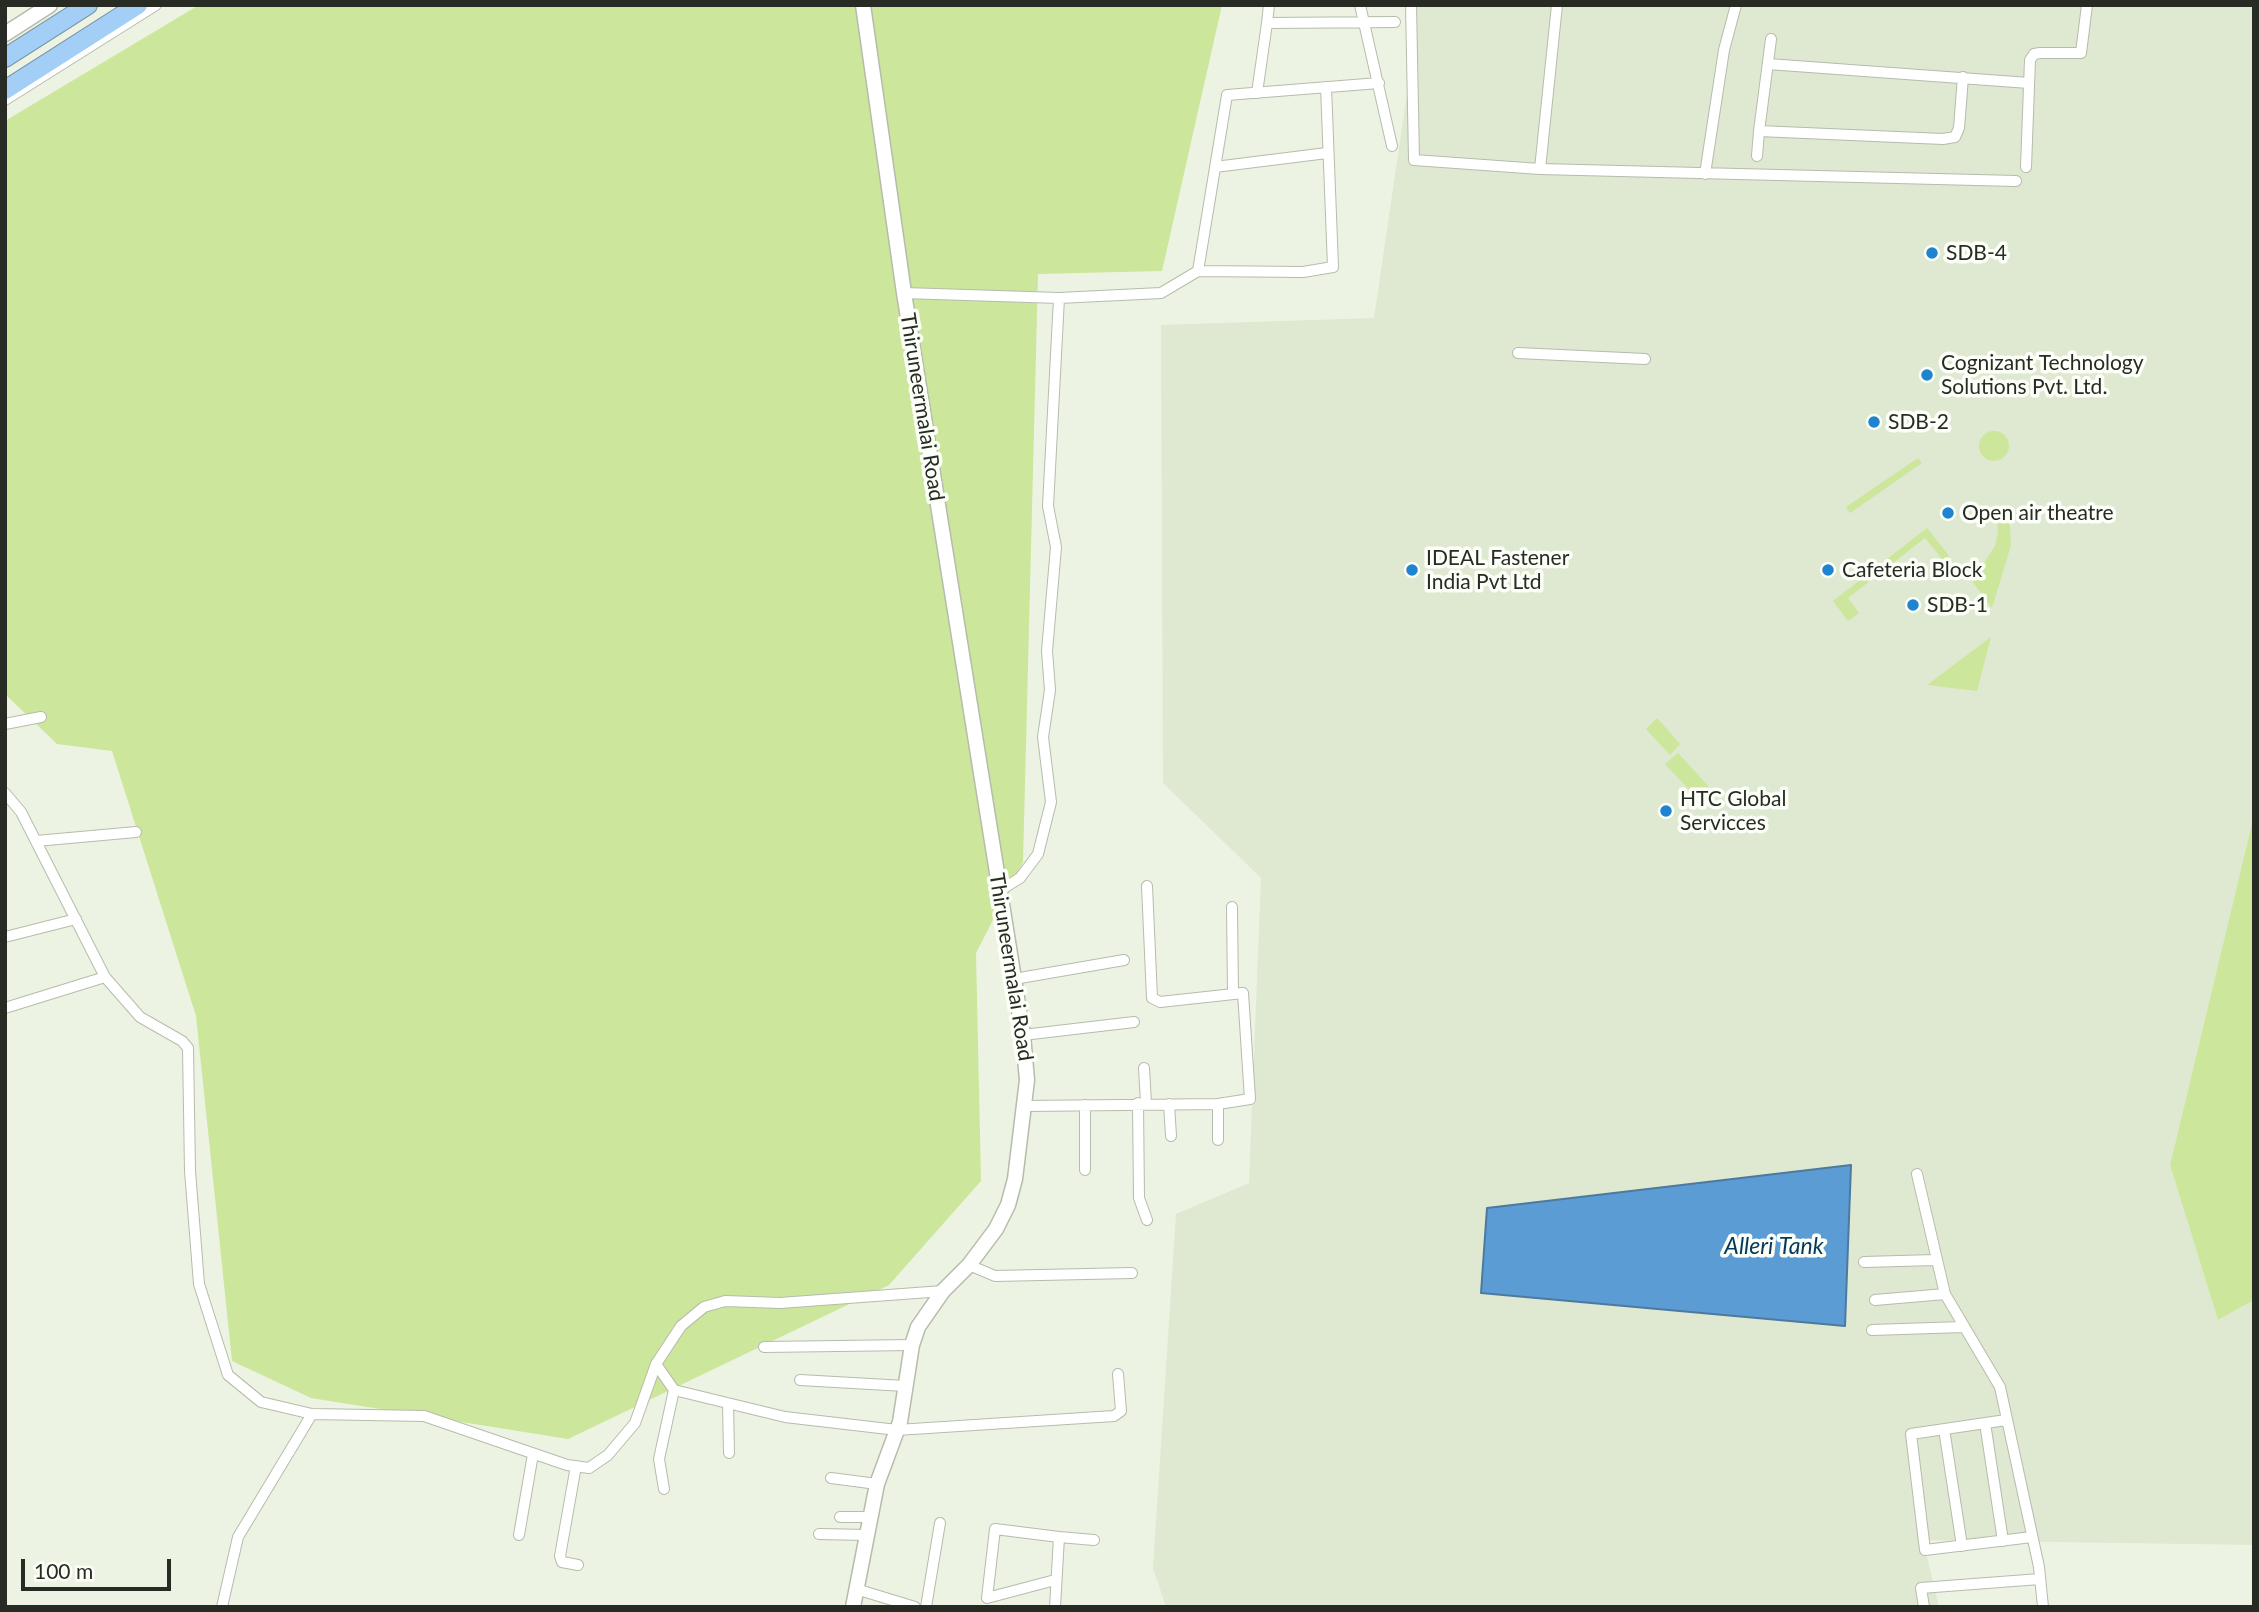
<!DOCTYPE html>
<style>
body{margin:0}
#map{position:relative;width:2259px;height:1612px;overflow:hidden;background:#edf3e3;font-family:Lato,sans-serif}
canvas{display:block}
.frame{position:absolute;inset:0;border:7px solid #282a24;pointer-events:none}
.scale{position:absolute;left:21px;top:1559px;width:150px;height:32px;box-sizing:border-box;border:4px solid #282a24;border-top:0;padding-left:9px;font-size:21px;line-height:24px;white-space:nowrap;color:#282a24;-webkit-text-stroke:5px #fcfff8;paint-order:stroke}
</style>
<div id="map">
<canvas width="2259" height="1612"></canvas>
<div class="frame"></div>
<div class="scale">100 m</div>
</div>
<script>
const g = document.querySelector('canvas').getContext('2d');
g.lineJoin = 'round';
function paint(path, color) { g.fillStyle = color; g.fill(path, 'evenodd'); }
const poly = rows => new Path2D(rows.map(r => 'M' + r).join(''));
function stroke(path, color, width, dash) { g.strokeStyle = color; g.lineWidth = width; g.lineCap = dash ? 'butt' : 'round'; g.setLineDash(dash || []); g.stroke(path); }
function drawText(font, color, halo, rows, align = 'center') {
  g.font = font + ' Lato,sans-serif'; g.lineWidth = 7; g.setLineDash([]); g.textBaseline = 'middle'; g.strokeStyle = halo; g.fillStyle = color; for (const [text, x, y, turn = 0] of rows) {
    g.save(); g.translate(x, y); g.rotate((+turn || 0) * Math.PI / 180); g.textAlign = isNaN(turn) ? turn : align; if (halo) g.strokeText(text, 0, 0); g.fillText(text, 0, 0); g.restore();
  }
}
paint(poly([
 [1408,5,2254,5,2254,815,2170,1165,2218,1320,2254,1300,2254,1545,1923,1540,1939,1607,1166,1607,1153,1568,1176,1214,1249,1183,1261,878,1163,783,1161,325,1374,318,1408,87]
]), '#dfe8d1');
paint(poly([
 [199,5,1222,5,1162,271,1038,274,1023,862,976,953,981,1181,889,1285,568,1439,311,1398,232,1361,196,1016,112,751,57,744,5,694,5,121],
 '1979 446a15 15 0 1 1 30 0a15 15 0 1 1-30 0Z',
 [1918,458,1922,463,1850,513,1846,507],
 [2009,511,2011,545,1992,608,1972,581,1995,546,1998,533,1997,514],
 [1927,528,1953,561,1947,565,1925,538,1848,598,1859,613,1848,621,1833,601],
 [1991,637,1977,691,1927,685],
 [1657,718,1680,744,1670,755,1646,729],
 [1678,753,1709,787,1697,798,1665,764],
 [2254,815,2254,1300,2218,1320,2170,1165]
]), '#cce69c');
const water = poly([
 [1851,1165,1845,1326,1481,1293,1487,1208,1851,1165]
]);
paint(water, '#5c9cd4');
stroke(water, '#4c7a9f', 2);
const street = poly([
 [1360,5,1392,146],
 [1411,5,1414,160,1540,169,2016,181],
 [1267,23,1269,5],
 [1771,39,1759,131,1943,139,1955,137,1959,128,1963,77],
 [1768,64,2029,83],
 [1257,93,1267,23,1395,22],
 [5,100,156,5],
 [1757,156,1759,131],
 [1215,167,1327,153],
 [2026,167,2030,60,2034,54,2040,53,2081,53,2087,5],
 [1540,169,1557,5],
 [1705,174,1724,50,1736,5],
 [1198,271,1303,272,1333,267,1326,87],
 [904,293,1059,298,1161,293,1198,271,1227,95,1379,83],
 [1518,353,1645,359],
 [5,724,41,717],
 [5,793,21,812,105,977,140,1017,182,1041,188,1048,190,1171,199,1284,228,1375,261,1402,312,1414,238,1537,222,1607],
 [36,841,136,832],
 [999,891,1020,878,1038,854,1051,802,1043,737,1050,690,1047,651,1056,547,1048,506,1059,298],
 [1232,907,1233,993],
 [5,937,76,919],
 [1014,979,1124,960],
 [5,1008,105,977],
 [1023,1035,1134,1022],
 [1144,1068,1146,1103],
 [1138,1103,1139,1198,1147,1220],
 [1169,1104,1171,1136],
 [1085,1105,1085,1170],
 [1026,1106,1218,1104,1250,1099,1243,993,1160,1002,1152,998,1147,886],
 [1218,1140,1218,1104],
 [1917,1174,1945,1294,2000,1387,2039,1567,2043,1607],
 [1864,1262,1935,1260],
 [969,1265,995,1276,1132,1273],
 [1875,1300,1945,1294],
 [1872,1330,1963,1327],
 [764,1347,912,1345],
 [656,1364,674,1390,785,1417,897,1430,1114,1416,1121,1411,1118,1374],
 [800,1380,905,1386],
 [728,1404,729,1453],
 [312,1414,424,1416,567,1465,589,1468,608,1455,635,1423,656,1364,681,1326,704,1307,725,1301,780,1303,943,1291],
 [2006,1420,1911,1434,1925,1550,2032,1537],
 [1985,1423,2003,1541],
 [1944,1429,1962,1546],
 [576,1466,560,1556,562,1562,578,1565],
 [831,1478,877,1484],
 [664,1489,659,1459,674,1390],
 [840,1517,871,1517],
 [819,1534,867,1535],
 [519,1535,533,1454],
 [1059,1537,1094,1540],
 [856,1589,915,1607],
 [926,1607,940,1523],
 [1055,1607,1059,1537,995,1529,987,1598,1055,1580],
 [1924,1607,1921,1588,2040,1579]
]);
const secondary = poly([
 [5,34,50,5],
 [853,1607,877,1484,900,1422,912,1345,918,1327,943,1291,969,1265,996,1229,1008,1205,1015,1179,1027,1080,1023,1035,904,293,863,5]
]);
const highway = poly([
 [5,58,88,5],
 [5,90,138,5]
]);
stroke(street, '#b6bcac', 12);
stroke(secondary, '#b6bcac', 17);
stroke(highway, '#7895ac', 20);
stroke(street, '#fff', 10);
stroke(secondary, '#fff', 14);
stroke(highway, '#a3cef5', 18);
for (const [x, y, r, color] of [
 [1932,253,7,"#1f84cf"],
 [1927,375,7,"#1f84cf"],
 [1874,422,7,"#1f84cf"],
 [1948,513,7,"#1f84cf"],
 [1412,570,7,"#1f84cf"],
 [1828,570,7,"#1f84cf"],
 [1913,605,7,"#1f84cf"],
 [1666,811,7,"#1f84cf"]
]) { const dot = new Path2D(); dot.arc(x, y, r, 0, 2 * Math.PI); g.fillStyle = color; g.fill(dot); stroke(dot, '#fcfff8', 2.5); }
drawText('21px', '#282a24', '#fcfff8', [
 ["SDB-4",1946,253],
 ["Cognizant Technology",1941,363],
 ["Solutions Pvt. Ltd.",1941,387],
 ["SDB-2",1888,422],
 ["Open air theatre",1962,513],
 ["IDEAL Fastener",1426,558],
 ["India Pvt Ltd",1426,582],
 ["Cafeteria Block",1842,570],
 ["SDB-1",1927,605],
 ["HTC Global",1680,799],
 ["Servicces",1680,823]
], 'left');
drawText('21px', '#282a24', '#fcfff8', [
 ["Thiruneermalai Road",922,407,81],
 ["Thiruneermalai Road",1011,967,81]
]);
drawText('italic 23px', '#04375c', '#fcfff8', [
 ["Alleri Tank",1774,1247]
]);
</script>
